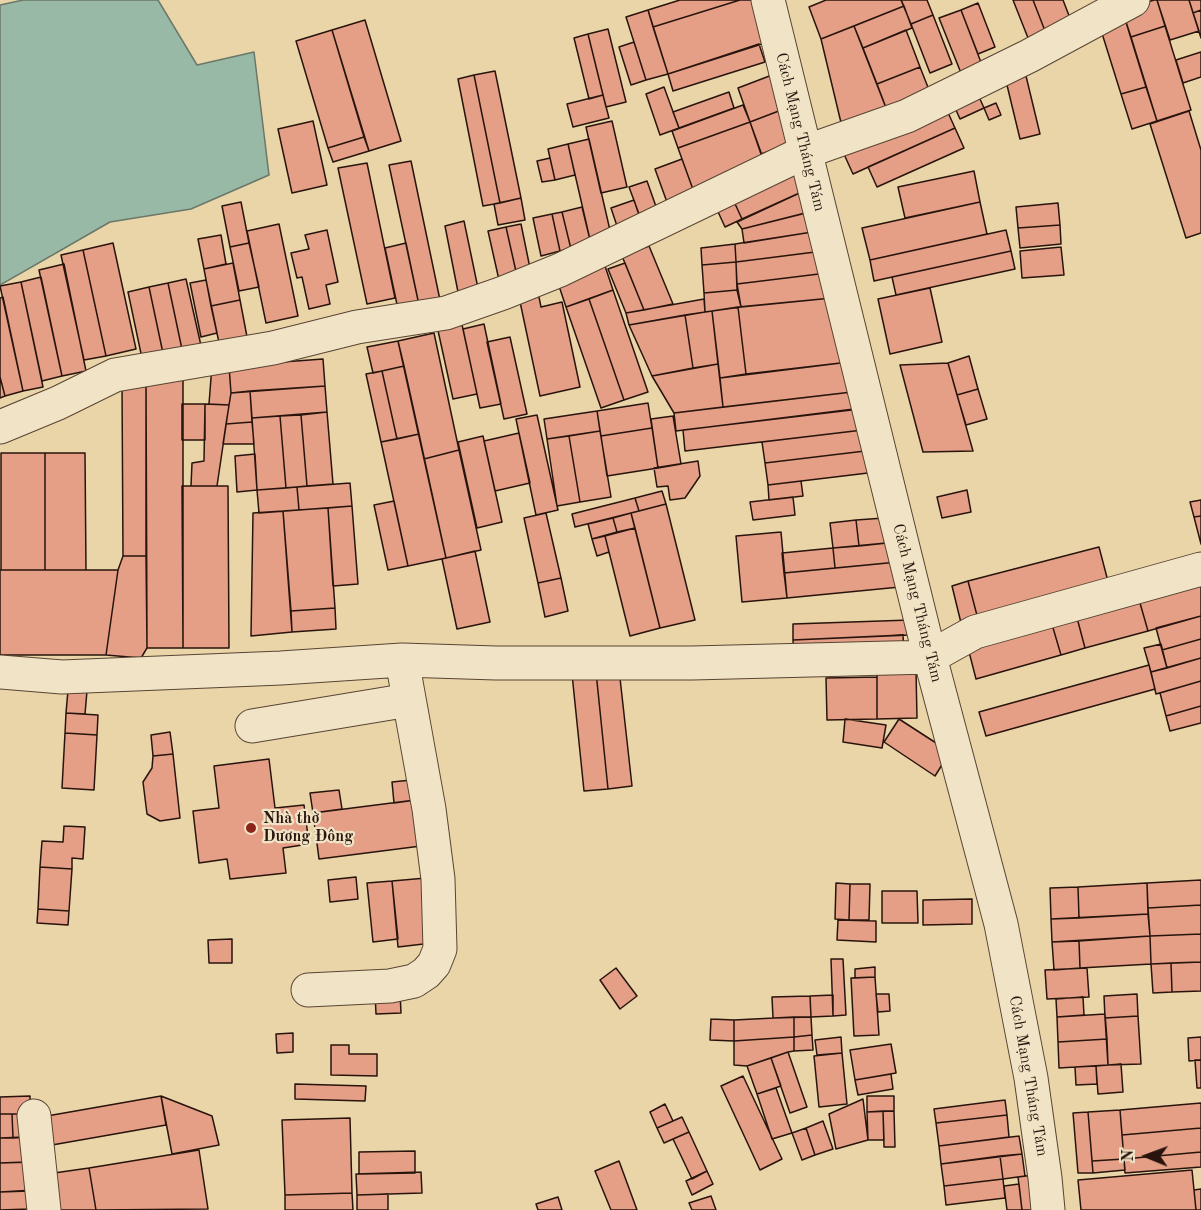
<!DOCTYPE html>
<meta charset="utf-8">
<style>
body{margin:0}
#map{position:relative;width:1201px;height:1210px;overflow:hidden;background:#e9d5a8;font-family:"Old Standard TT",serif}
canvas{display:block}
.north{position:absolute;left:1117px;top:1126px;width:60px;height:60px;-webkit-text-stroke:4px #f1e4c6;paint-order:stroke;rotate:271deg;font-size:16px;font-weight:700;line-height:24px;text-align:center;color:#28140c}
.north::after{content:'';display:block;margin:auto;width:21px;height:27px;background:#28140c;clip-path:polygon(50% 0,100% 100%,50% 72%,0 100%)}
</style>
<div id="map">
<canvas width="1201" height="1210"></canvas>
<div class="north">N</div>
</div>
<script>
const g = document.querySelector('canvas').getContext('2d');
g.lineJoin = 'round';
function paint(path, color) { g.fillStyle = color; g.fill(path, 'evenodd'); }
const poly = rows => new Path2D(rows.map(r => 'M' + r).join(''));
function stroke(path, color, width, dash) { g.strokeStyle = color; g.lineWidth = width; g.lineCap = dash ? 'butt' : 'round'; g.setLineDash(dash || []); g.stroke(path); }
function drawText(font, color, halo, rows, align = 'center') {
  g.font = font + ' "Old Standard TT",serif'; g.lineWidth = 4.5; g.setLineDash([]); g.textBaseline = 'middle'; g.strokeStyle = halo; g.fillStyle = color; for (const [text, x, y, turn = 0] of rows) {
    g.save(); g.translate(x, y); g.rotate((+turn || 0) * Math.PI / 180); g.textAlign = isNaN(turn) ? turn : align; if (halo) g.strokeText(text, 0, 0); g.fillText(text, 0, 0); g.restore();
  }
}
const water = poly([
 [23,0,158,0,197,65,254,52,269,175,191,209,110,222,0,285,0,5,23,0]
]);
paint(water, '#98b9a6');
stroke(water, '#6b7768', 1.5);
const building = poly([
 [680,0,740,0,653,27,648,10,680,0],
 [740,0,752,0,765,43,668,74,653,27,740,0],
 [826,0,901,0,904,6,821,39,809,7,826,0],
 [901,0,927,0,933,15,911,24,901,0],
 [1013,0,1033,0,1047,36,1030,43,1013,0],
 [1033,0,1063,0,1073,26,1047,36,1033,0],
 [1154,0,1157,0,1165,26,1131,37,1122,10,1154,0],
 [1157,0,1189,0,1199,31,1170,40,1157,0],
 [1189,0,1201,0,1201,10,1193,13,1189,0],
 [978,3,995,47,978,54,961,10,978,3],
 [904,6,912,28,863,48,854,26,904,6],
 [648,10,668,74,646,80,626,17,648,10],
 [961,10,982,65,961,73,939,18,961,10],
 [1201,10,1201,38,1193,13,1201,10],
 [933,15,952,64,930,73,911,24,933,15],
 [1125,19,1146,87,1121,94,1100,27,1125,19],
 [365,20,401,141,369,151,332,30,365,20],
 [854,26,888,113,843,131,821,39,854,26],
 [1165,26,1191,110,1157,121,1131,37,1165,26],
 [608,29,626,102,606,107,588,34,608,29],
 [332,30,364,137,328,148,296,41,332,30],
 [906,30,920,67,877,84,863,48,906,30],
 [588,34,603,95,589,99,574,38,588,34],
 [634,42,646,80,631,85,619,47,634,42],
 [759,44,765,62,673,91,668,74,759,44],
 [1201,52,1201,77,1183,83,1176,60,1201,52],
 [920,67,931,95,888,113,877,84,920,67],
 [495,71,521,198,500,203,474,75,495,71],
 [474,75,500,203,483,206,458,79,474,75],
 [772,75,784,109,750,122,738,88,772,75],
 [1026,76,1040,134,1020,139,1006,81,1026,76],
 [664,87,679,128,660,135,646,94,664,87],
 [1146,87,1157,121,1132,129,1121,94,1146,87],
 [976,90,984,108,960,119,952,101,976,90],
 [729,92,734,108,679,128,673,112,729,92],
 [603,95,609,118,573,127,567,104,603,95],
 [996,103,1001,115,989,120,984,108,996,103],
 [743,105,750,122,678,148,672,131,743,105],
 [945,106,955,128,853,174,843,152,945,106],
 [784,109,796,142,761,154,750,122,784,109],
 [1189,111,1201,150,1201,233,1186,238,1150,124,1189,111],
 [313,121,327,185,292,193,278,129,313,121],
 [612,121,627,187,601,193,586,127,612,121],
 [750,122,767,169,695,195,678,148,750,122],
 [955,128,964,148,877,187,868,167,955,128],
 [364,137,369,151,333,162,328,148,364,137],
 [589,139,612,239,591,244,568,144,589,139],
 [568,144,575,175,555,180,548,149,568,144],
 [550,158,555,180,542,182,537,161,550,158],
 [682,159,695,195,668,205,655,169,682,159],
 [411,161,440,300,419,305,389,165,411,161],
 [367,163,395,298,367,304,338,168,367,163],
 [795,166,806,190,742,219,731,195,795,166],
 [974,171,980,202,905,218,898,187,974,171],
 [647,181,659,215,642,222,629,187,647,181],
 [806,190,813,211,742,229,737,222,806,190],
 [731,195,742,219,725,227,714,203,731,195],
 [521,198,525,220,498,225,494,204,521,198],
 [634,200,640,218,617,226,611,208,634,200],
 [241,202,249,243,230,247,222,206,241,202],
 [980,202,987,234,870,260,862,228,980,202],
 [1058,203,1060,225,1018,228,1016,207,1058,203],
 [582,207,591,244,571,249,562,212,582,207],
 [562,212,571,249,560,251,552,214,562,212],
 [806,213,812,232,744,243,742,229,806,213],
 [552,214,560,251,541,256,533,218,552,214],
 [464,221,479,293,459,297,445,226,464,221],
 [279,224,298,316,266,323,247,231,279,224],
 [521,224,531,273,517,276,506,227,521,224],
 [1060,225,1061,244,1020,248,1018,228,1060,225],
 [506,227,517,276,499,280,488,231,506,227],
 [327,230,338,282,326,285,330,304,309,309,302,277,297,278,291,253,309,249,305,235,327,230],
 [1006,230,1011,251,874,281,870,260,1006,230],
 [819,231,823,251,736,262,735,244,819,231],
 [221,235,226,264,204,269,198,239,221,235],
 [113,243,136,349,106,356,83,250,113,243],
 [249,243,259,287,239,291,230,247,249,243],
 [406,243,419,305,398,309,385,248,406,243],
 [735,244,736,262,702,265,701,248,735,244],
 [649,246,673,304,644,310,622,256,649,246],
 [1061,247,1064,275,1022,278,1020,251,1061,247],
 [83,250,106,356,84,360,61,255,83,250],
 [823,251,827,273,737,284,736,262,823,251],
 [1011,251,1015,269,896,295,892,277,1011,251],
 [736,262,737,290,704,293,702,265,736,262],
 [233,263,240,300,211,306,204,269,233,263],
 [604,263,613,290,566,307,557,280,604,263],
 [625,263,644,310,626,313,608,269,625,263],
 [64,264,86,371,62,376,39,270,64,264],
 [827,273,832,298,741,307,737,284,827,273],
 [41,277,62,376,42,381,21,282,41,277],
 [186,279,202,350,183,354,168,283,186,279],
 [206,280,217,333,201,337,190,283,206,280],
 [21,282,43,387,23,391,0,286,21,282],
 [168,283,183,354,164,358,149,287,168,283],
 [149,287,164,358,143,363,128,292,149,287],
 [930,288,942,342,890,354,878,299,930,288],
 [613,290,648,392,624,400,589,299,613,290],
 [737,290,741,307,705,312,704,293,737,290],
 [538,292,541,307,562,302,580,387,540,396,519,297,538,292],
 [3,297,23,391,5,396,0,377,0,298,3,297],
 [832,298,849,362,746,374,738,307,832,298],
 [589,299,624,400,601,408,566,307,589,299],
 [704,299,705,312,629,325,626,313,704,299],
 [240,300,248,342,220,347,211,306,240,300],
 [738,307,746,374,720,378,712,311,738,307],
 [712,311,718,364,693,368,685,315,712,311],
 [685,315,693,368,652,376,629,325,685,315],
 [461,320,477,394,453,399,437,326,461,320],
 [484,324,501,404,480,408,463,329,484,324],
 [434,333,459,450,424,459,398,341,434,333],
 [510,337,527,414,504,419,487,342,510,337],
 [398,341,404,366,373,373,367,347,398,341],
 [969,356,978,389,957,395,948,363,969,356],
 [323,359,325,386,231,393,229,366,323,359],
 [849,362,852,392,723,407,720,378,849,362],
 [948,363,973,451,923,452,900,365,948,363],
 [718,364,723,407,674,413,652,376,718,364],
 [212,365,229,366,231,393,229,405,209,404,212,365],
 [404,366,419,434,397,439,382,371,404,366],
 [382,371,397,439,381,442,366,374,382,371],
 [146,373,183,373,183,648,147,648,146,373],
 [0,377,5,396,0,398,0,377],
 [122,385,146,385,146,556,123,556,122,385],
 [325,386,327,412,252,418,250,391,325,386],
 [978,389,987,419,966,425,957,395,978,389],
 [250,391,252,422,226,424,231,393,250,391],
 [852,392,854,409,676,431,674,413,852,392],
 [648,403,652,428,601,436,597,411,648,403],
 [182,404,205,404,205,440,182,440,182,404],
 [205,404,229,405,217,486,191,486,192,463,204,461,205,404],
 [860,409,863,430,685,451,683,430,860,409],
 [597,411,600,431,547,439,544,419,597,411],
 [327,412,333,484,307,486,301,415,327,412],
 [301,415,307,486,286,488,280,416,301,415],
 [537,415,558,510,536,515,516,419,537,415],
 [280,416,286,488,257,490,252,418,280,416],
 [673,416,681,464,658,468,651,419,673,416],
 [252,422,254,444,223,444,226,424,252,422],
 [652,428,658,468,607,476,601,436,652,428],
 [863,430,865,451,765,463,762,442,863,430],
 [600,431,611,497,580,502,569,436,600,431],
 [519,433,530,483,495,491,484,441,519,433],
 [419,434,446,558,408,566,381,442,419,434],
 [483,436,502,522,477,528,458,442,483,436],
 [569,436,580,502,557,506,547,439,569,436],
 [459,450,481,550,446,558,424,459,459,450],
 [865,451,868,473,768,485,765,463,865,451],
 [1,453,45,453,45,570,1,570,1,453],
 [45,453,85,453,86,570,45,570,45,453],
 [255,454,257,490,237,492,235,456,255,454],
 [698,461,700,476,685,498,670,500,668,486,657,487,654,468,698,461],
 [801,481,803,496,769,500,768,485,801,481],
 [350,483,352,506,299,510,297,487,350,483],
 [182,486,228,486,229,648,183,648,182,486],
 [297,487,299,510,259,513,257,490,297,487],
 [967,490,971,512,942,518,937,497,967,490],
 [662,491,666,504,639,511,635,498,662,491],
 [793,497,795,515,753,520,750,502,793,497],
 [635,498,639,511,575,527,572,514,635,498],
 [1201,500,1201,516,1194,517,1190,502,1201,500],
 [394,501,408,566,388,570,374,505,394,501],
 [666,504,695,620,660,628,631,513,666,504],
 [352,506,358,584,333,586,328,508,352,506],
 [328,508,335,608,291,611,283,511,328,508],
 [283,511,292,632,251,636,253,513,283,511],
 [546,513,561,578,538,583,524,518,546,513],
 [631,513,635,528,617,532,613,518,631,513],
 [1201,516,1201,544,1194,517,1201,516],
 [613,518,617,532,592,539,588,524,613,518],
 [884,518,887,543,859,546,856,520,884,518],
 [856,520,859,546,833,548,830,523,856,520],
 [635,528,660,628,630,636,605,536,635,528],
 [781,532,787,598,742,602,736,536,781,532],
 [605,536,609,552,597,556,592,539,605,536],
 [897,542,898,562,835,568,833,548,897,542],
 [1099,547,1110,589,979,623,968,581,1099,547],
 [833,548,835,568,784,573,782,553,833,548],
 [475,551,490,622,457,629,442,559,475,551],
 [123,556,146,556,147,648,141,658,106,655,118,570,123,556],
 [898,562,900,587,787,598,784,573,898,562],
 [0,570,118,570,106,655,0,655,0,570],
 [561,578,568,611,545,617,538,583,561,578],
 [1201,579,1201,616,1148,631,1138,596,1201,579],
 [968,581,979,623,962,627,952,586,968,581],
 [1138,596,1148,631,1085,648,1076,614,1138,596],
 [335,608,336,629,292,632,291,611,335,608],
 [1076,614,1085,648,1061,655,1051,621,1076,614],
 [1201,616,1201,639,1162,650,1156,628,1201,616],
 [910,620,910,635,793,640,793,624,910,620],
 [1051,621,1061,655,976,679,967,644,1051,621],
 [903,635,904,653,794,657,793,640,903,635],
 [1201,639,1201,658,1167,668,1162,650,1201,639],
 [1161,644,1167,668,1151,672,1144,648,1161,644],
 [1201,658,1201,681,1156,694,1151,672,1201,658],
 [1149,665,1155,689,986,736,979,712,1149,665],
 [619,669,632,786,608,789,596,672,619,669],
 [916,671,917,718,877,719,877,672,916,671],
 [596,672,608,789,584,791,572,674,596,672],
 [877,677,877,719,827,720,826,678,877,677],
 [1201,681,1201,706,1166,716,1160,693,1201,681],
 [68,690,87,691,85,714,66,713,68,690],
 [1201,706,1201,723,1170,731,1166,716,1201,706],
 [66,713,98,715,97,735,65,733,66,713],
 [845,719,886,725,882,748,843,742,845,719],
 [899,719,950,752,935,776,884,742,899,719],
 [170,732,173,754,153,756,151,735,170,732],
 [65,733,97,735,94,790,62,788,65,733],
 [173,754,180,818,160,821,147,814,143,782,152,768,153,756,173,754],
 [269,759,275,808,304,805,309,844,283,848,286,873,230,879,227,859,199,863,193,811,219,808,214,766,269,759],
 [421,779,423,799,394,803,392,782,421,779],
 [339,790,342,809,313,813,310,793,339,790],
 [423,799,429,845,319,859,313,813,423,799],
 [64,826,85,827,83,859,72,858,72,869,40,867,42,841,63,842,64,826],
 [40,867,72,869,69,911,38,909,40,867],
 [356,877,358,899,330,902,328,880,356,877],
 [426,878,432,943,398,947,392,881,426,878],
 [1201,880,1201,905,1148,908,1147,883,1201,880],
 [392,881,398,939,373,942,367,883,392,881],
 [836,883,850,884,849,920,835,919,836,883],
 [1147,883,1148,914,1079,918,1078,887,1147,883],
 [850,884,870,884,869,920,849,920,850,884],
 [1078,887,1079,918,1051,919,1050,888,1078,887],
 [882,891,917,891,918,923,882,923,882,891],
 [972,899,972,924,923,925,923,900,972,899],
 [1201,905,1201,934,1150,936,1148,908,1201,905],
 [38,909,69,911,68,925,37,923,38,909],
 [1148,914,1150,936,1052,942,1051,919,1148,914],
 [838,920,876,921,876,942,837,940,838,920],
 [1201,934,1201,962,1151,964,1150,936,1201,934],
 [1150,936,1151,964,1080,968,1079,941,1150,936],
 [232,939,232,963,209,963,208,940,232,939],
 [1079,941,1080,968,1054,970,1052,942,1079,941],
 [831,959,843,959,846,1015,833,1016,831,959],
 [1201,962,1201,991,1172,992,1171,963,1201,962],
 [1171,963,1172,992,1153,993,1151,964,1171,963],
 [875,967,875,977,855,978,855,969,875,967],
 [616,968,637,996,620,1009,600,980,616,968],
 [1087,968,1089,997,1047,999,1045,970,1087,968],
 [875,977,879,1035,854,1036,851,978,875,977],
 [400,992,401,1013,376,1014,375,993,400,992],
 [876,994,889,994,890,1011,878,1012,876,994],
 [1137,994,1138,1016,1105,1018,1104,996,1137,994],
 [833,995,833,1016,811,1017,810,996,833,995],
 [810,996,811,1017,773,1018,772,997,810,996],
 [1083,997,1084,1015,1057,1017,1056,999,1083,997],
 [1105,1014,1107,1039,1058,1042,1057,1017,1105,1014],
 [1138,1016,1141,1064,1108,1065,1105,1018,1138,1016],
 [794,1017,811,1017,812,1035,794,1037,794,1017],
 [794,1017,794,1037,734,1041,734,1020,794,1017],
 [711,1019,734,1020,734,1041,710,1040,711,1019],
 [293,1033,293,1052,277,1053,276,1034,293,1033],
 [812,1035,813,1050,794,1051,794,1037,812,1035],
 [794,1037,794,1051,788,1052,747,1066,734,1065,734,1041,794,1037],
 [841,1037,842,1053,817,1055,815,1040,841,1037],
 [1201,1037,1201,1060,1189,1061,1188,1038,1201,1037],
 [1107,1039,1108,1065,1059,1068,1058,1042,1107,1039],
 [891,1044,896,1073,855,1080,850,1050,891,1044],
 [331,1045,349,1045,349,1054,377,1054,377,1076,331,1075,331,1045],
 [788,1052,807,1107,790,1113,771,1058,788,1052],
 [842,1053,847,1104,819,1107,814,1056,842,1053],
 [771,1058,781,1086,757,1094,747,1066,771,1058],
 [1195,1060,1201,1060,1201,1088,1197,1088,1195,1060],
 [1121,1064,1123,1092,1098,1094,1096,1066,1121,1064],
 [1096,1066,1097,1084,1076,1085,1075,1067,1096,1066],
 [891,1074,893,1089,858,1095,855,1080,891,1074],
 [743,1076,782,1159,760,1170,721,1086,743,1076],
 [295,1084,366,1086,365,1101,295,1099,295,1084],
 [776,1088,792,1133,772,1139,757,1094,776,1088],
 [30,1096,30,1114,0,1114,0,1097,30,1096],
 [161,1096,212,1116,219,1145,172,1154,161,1096],
 [161,1096,166,1125,52,1145,47,1116,161,1096],
 [867,1096,894,1096,894,1111,867,1112,867,1096],
 [863,1099,868,1140,836,1149,829,1114,863,1099],
 [1005,1100,1007,1115,936,1123,934,1109,1005,1100],
 [1201,1103,1201,1128,1122,1135,1120,1110,1201,1103],
 [665,1104,673,1121,657,1128,650,1112,665,1104],
 [1120,1110,1124,1159,1092,1161,1088,1112,1120,1110],
 [883,1111,894,1111,895,1147,884,1147,883,1111],
 [883,1111,884,1140,868,1140,867,1112,883,1111],
 [1088,1112,1093,1173,1078,1173,1073,1113,1088,1112],
 [0,1114,12,1114,13,1138,0,1138,0,1114],
 [12,1114,30,1114,31,1137,13,1138,12,1114],
 [1007,1115,1009,1137,939,1146,936,1123,1007,1115],
 [682,1117,689,1132,664,1143,657,1128,682,1117],
 [350,1118,352,1193,285,1195,282,1120,350,1118],
 [823,1121,833,1149,815,1155,806,1128,823,1121],
 [806,1128,815,1155,802,1160,792,1133,806,1128],
 [1201,1128,1201,1152,1124,1159,1122,1135,1201,1128],
 [689,1132,707,1171,692,1179,673,1139,689,1132],
 [1019,1136,1022,1154,941,1164,939,1146,1019,1136],
 [24,1137,25,1162,0,1163,0,1138,24,1137],
 [199,1150,208,1209,96,1210,89,1168,199,1150],
 [415,1151,415,1173,359,1174,359,1152,415,1151],
 [1201,1152,1201,1167,1125,1173,1124,1159,1201,1152],
 [1022,1154,1025,1176,1003,1179,1000,1156,1022,1154],
 [1000,1156,1003,1179,944,1186,941,1164,1000,1156],
 [1124,1159,1125,1170,1093,1173,1092,1161,1124,1159],
 [619,1161,637,1210,611,1210,595,1171,619,1161],
 [33,1162,34,1190,0,1192,0,1163,33,1162],
 [89,1168,96,1210,60,1210,54,1173,89,1168],
 [1192,1170,1196,1210,1081,1210,1078,1180,1192,1170],
 [707,1171,713,1184,692,1195,686,1181,707,1171],
 [421,1172,422,1193,357,1195,356,1174,421,1172],
 [1034,1175,1038,1210,1022,1210,1018,1177,1034,1175],
 [1003,1179,1005,1198,946,1205,944,1186,1003,1179],
 [1019,1184,1022,1210,1007,1210,1004,1186,1019,1184],
 [1201,1189,1201,1210,1196,1210,1194,1190,1201,1189],
 [29,1191,30,1209,0,1210,0,1192,29,1191],
 [352,1193,353,1210,285,1210,285,1195,352,1193],
 [388,1194,388,1210,357,1210,357,1195,388,1194],
 [711,1196,716,1210,692,1210,689,1203,711,1196],
 [558,1197,562,1210,538,1210,536,1204,558,1197]
]);
paint(building, '#e49f86');
stroke(building, '#28140c', 1.5);
const minor = poly([
 [768,0,930,657,1001,924,1031,1078,1045,1178,1048,1210],
 [0,427,58,403,115,375,273,348,357,327,446,313,503,293,560,270,805,152,907,116,1029,56,1133,0],
 [0,672,62,677,281,668,402,660,496,663,692,663,930,657,975,632,1201,569],
 [252,726,409,700],
 [308,990,390,986,414,981,426,973,434,964,440,949,438,879,429,809,402,660],
 [34,1116,44,1210]
]);
stroke(minor, '#584433', 35);
stroke(minor, '#f1e4c6', 33);
for (const [x, y, r, color] of [
 [251,828,6,"#8f2418"]
]) { const dot = new Path2D(); dot.arc(x, y, r, 0, 2 * Math.PI); g.fillStyle = color; g.fill(dot); stroke(dot, '#f1e4c6', 2); }
drawText('16px', '#28140c', '#f1e4c6', [
 ["Cách Mạng Tháng Tám",800,132,76],
 ["Cách Mạng Tháng Tám",917,603,76],
 ["Cách Mạng Tháng Tám",1028,1076,80]
]);
drawText('bold 16px', '#28140c', '#f1e4c6', [
 ["Nhà thờ",263,819],
 ["Dương Đông",263,837]
], 'left');
</script>
